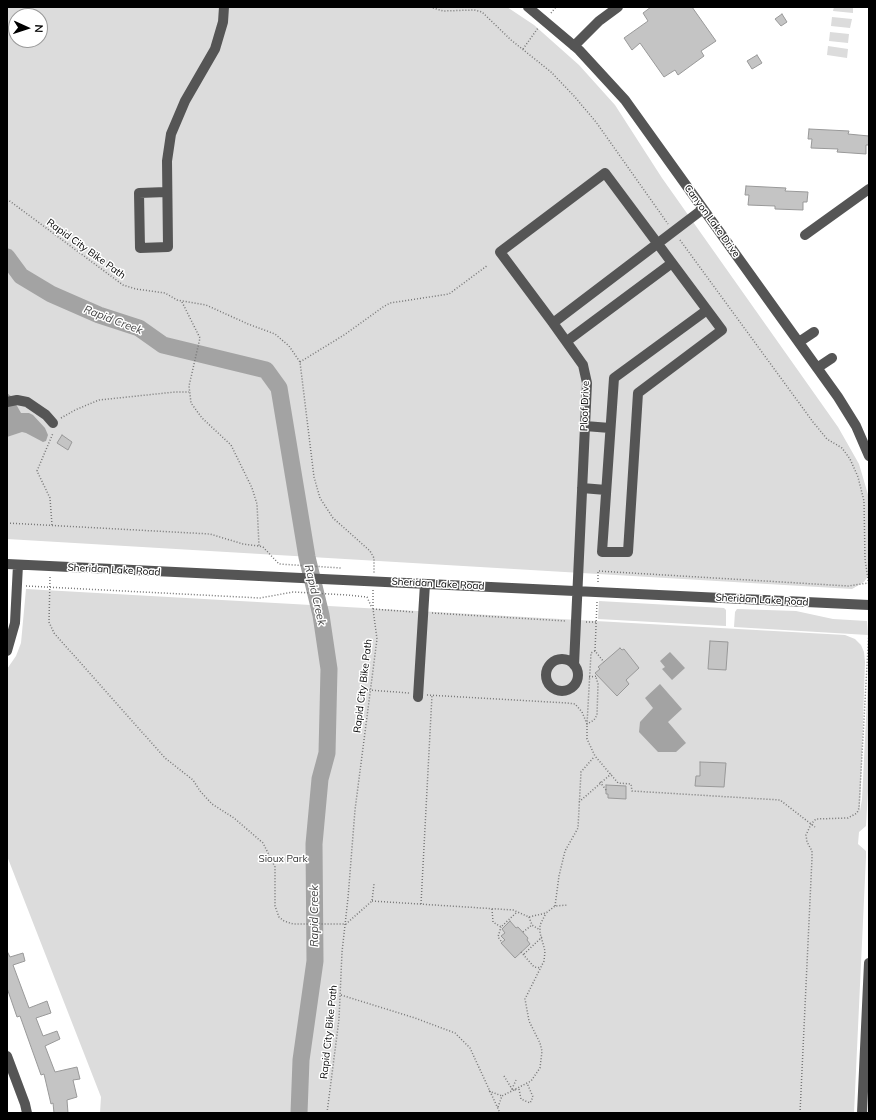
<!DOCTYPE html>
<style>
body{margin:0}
#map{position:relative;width:876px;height:1120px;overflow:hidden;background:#fff;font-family:Mulish,sans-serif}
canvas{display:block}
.frame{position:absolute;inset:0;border:8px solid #000;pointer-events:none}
.north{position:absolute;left:8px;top:8px;width:40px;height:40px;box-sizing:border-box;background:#fff;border:1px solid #999;border-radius:50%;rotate:93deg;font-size:11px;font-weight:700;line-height:16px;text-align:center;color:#000}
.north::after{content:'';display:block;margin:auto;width:14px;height:18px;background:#000;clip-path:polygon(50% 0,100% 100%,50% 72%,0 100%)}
</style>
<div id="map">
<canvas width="876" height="1120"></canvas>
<div class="frame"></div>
<div class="north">N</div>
</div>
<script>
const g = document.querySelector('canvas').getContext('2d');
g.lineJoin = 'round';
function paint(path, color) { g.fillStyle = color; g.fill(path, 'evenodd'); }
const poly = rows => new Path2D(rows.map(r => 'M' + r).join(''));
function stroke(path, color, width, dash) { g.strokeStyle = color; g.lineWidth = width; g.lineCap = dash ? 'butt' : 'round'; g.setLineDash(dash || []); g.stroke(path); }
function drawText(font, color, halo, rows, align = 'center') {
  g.font = font + ' Mulish,sans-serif'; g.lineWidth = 3; g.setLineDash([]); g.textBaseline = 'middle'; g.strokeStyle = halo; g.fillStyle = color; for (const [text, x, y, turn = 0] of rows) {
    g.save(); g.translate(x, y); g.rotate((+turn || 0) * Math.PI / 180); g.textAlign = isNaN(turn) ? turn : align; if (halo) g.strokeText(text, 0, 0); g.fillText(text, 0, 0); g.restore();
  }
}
paint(poly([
 [7,7,507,7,534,25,579,65,615,105,662,178,838,427,859,464,869,498,869,575,864,582,852,589,7,539],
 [16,16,40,16,40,40,16,40],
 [834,7,853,7,853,13,833,11],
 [832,17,852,19,850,28,831,26],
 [830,32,849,34,848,43,829,41],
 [828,46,848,49,847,58,827,55],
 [26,589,845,635,855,639,861,645,864,652,865,662,860,811,862,799,869,659,869,773,866,826,859,832,858,844,866,851,866,857,854,1113,100,1113,101,1097,7,856,7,669,16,656,21,643],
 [599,601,724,608,726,610,726,626,598,619],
 [737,609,796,611,833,619,867,621,868,635,734,627,735,612]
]), '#dcdcdc');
paint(poly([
 [7,393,12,397,21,413,29,413,33,415,45,428,48,435,46,441,43,442,26,433,22,432,7,437],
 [670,652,685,668,672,680,662,669,665,667,660,661],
 [660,684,682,709,668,722,686,743,676,752,658,752,639,732,640,722,653,708,645,698]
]), '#a3a3a3');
stroke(poly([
 [7,257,21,276,51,294,99,315,139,328,163,345,266,370,279,388,307,557,321,615,329,669,327,753,320,779,314,844,315,961,301,1060,299,1113]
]), '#a3a3a3', 17);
const building = poly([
 [651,7,692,7,716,41,701,51,704,56,678,75,675,70,664,77,640,43,632,50,624,38,648,21,643,13,651,7],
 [782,14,787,22,781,26,775,19,782,14],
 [757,55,762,63,752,69,747,61,757,55],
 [809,129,849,131,848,134,869,136,869,145,866,145,866,154,837,152,838,149,811,148,812,139,808,139,809,129],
 [746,186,786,188,785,191,808,192,807,202,803,202,803,210,775,209,775,206,748,205,749,195,745,195,746,186],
 [62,435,72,442,68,450,57,443,62,435],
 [710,641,728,642,726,670,708,669,710,641],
 [620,648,622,650,624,649,639,668,626,680,629,684,617,696,595,673,600,669,598,667,620,648],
 [700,762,726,763,724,787,695,786,696,776,700,776,700,762],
 [606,785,626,786,626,799,608,798,608,794,606,794,606,785],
 [510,921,516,928,518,927,528,938,527,940,530,944,515,958,501,943,505,940,501,936,505,933,502,929,510,921],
 [7,951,10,957,23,953,25,961,13,965,29,1008,47,1001,51,1013,36,1018,43,1036,57,1031,60,1039,45,1046,55,1072,77,1067,80,1079,73,1080,77,1097,67,1100,68,1113,54,1113,53,1103,51,1104,44,1074,41,1075,20,1016,17,1017,7,988,7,951]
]);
paint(building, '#c4c4c4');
stroke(building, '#999', 1);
stroke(poly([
 [430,7,443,11,474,10,482,12,511,40,551,72,574,96,596,122,668,224],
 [551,13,556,7],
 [523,49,538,28],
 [7,199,123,285,136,289,165,293,177,300,206,305,248,324,275,334,289,346,300,362,314,477,320,498,333,518,370,551,374,558,374,573],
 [680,240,813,422,827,439,842,448,850,459,858,477,864,501,865,559,869,586],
 [182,302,200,338,189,386,191,403,202,418,231,445,252,488,257,504,259,546],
 [300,362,344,335,383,307,390,303,449,294,488,265],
 [61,418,75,410,99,400,175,392,189,392],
 [7,523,210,534,243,544,259,546,263,547,279,564,341,568],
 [52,525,50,498,37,471,53,433],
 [50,577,49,622,54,633,165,758,193,780,200,791,212,804,234,818,263,843,275,867,275,906,279,917,284,921,293,924,346,924,372,901,374,884],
 [598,582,598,571,848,586,868,583],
 [26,586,260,598,293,592,347,595,367,597,372,608],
 [597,602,595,651,604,662],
 [373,609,413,612],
 [432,613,566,621],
 [586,622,596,622],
 [595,651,591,653,587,724,594,720,597,715,598,684,596,677],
 [589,677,598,676],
 [369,690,409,693],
 [427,695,567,703,575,704,582,712,587,724,587,739,595,756,618,783,631,784,632,791,780,800,815,827],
 [600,782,606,790],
 [579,802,611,774],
 [372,901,513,910,529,917,546,913,555,906,568,905],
 [421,904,432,695],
 [555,906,559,876,565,851,578,828,581,772,594,757],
 [492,909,493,922,501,927,517,912],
 [529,917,532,925,540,930],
 [523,932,532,925],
 [501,941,498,937,501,927],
 [521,952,534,967,541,968],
 [524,954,542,937],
 [341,995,415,1018,455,1033,470,1048,500,1113],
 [504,1076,512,1089,516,1090],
 [512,1089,516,1080],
 [519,1089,521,1099,530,1103,533,1097,527,1083],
 [489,1091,502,1096],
 [498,1107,502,1096,531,1081,540,1068,542,1051,540,1043,529,1021,525,999,544,961,545,951,540,933,540,925,546,913],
 [327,1113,339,1019,342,952,348,898,355,810,377,639,373,609,373,590],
 [800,1113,812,858,812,851,807,842,806,835,811,824,816,819,848,818,857,813,859,808,869,630]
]), '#777', 1.5, [1, 2]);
stroke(poly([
 [528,7,579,50,625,100,838,397,856,426,869,456],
 [574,46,599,21,618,7],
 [166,192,139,193,140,248,168,247,167,161,171,134,185,101,215,49,223,22,224,7],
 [805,235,869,189],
 [553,323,500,252,605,173,722,330,638,393,628,552,602,552,614,378,707,310],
 [567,341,672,263],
 [799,342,814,332],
 [817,368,832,358],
 [7,402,17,400,27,402,46,415,53,423],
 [585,426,610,428],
 [582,488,606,490],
 [7,564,869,605],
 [7,651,15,623,18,565],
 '546 675a16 16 0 1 1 32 0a16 16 0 1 1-32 0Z',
 [574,665,587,383,583,365,553,323,703,209],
 [418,697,425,584],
 [7,1056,25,1104,27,1113],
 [862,1113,869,963]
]), '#555', 10);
drawText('10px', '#000', '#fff', [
 ["Canyon Lake Drive",712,221,54],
 ["Rapid City Bike Path",86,249,36],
 ["Ploof Drive",585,406,-88],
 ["Sheridan Lake Road",114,570,3],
 ["Sheridan Lake Road",438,584,3],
 ["Sheridan Lake Road",762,600,3],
 ["Rapid City Bike Path",363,686,-83],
 ["Rapid City Bike Path",329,1032,-84]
]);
drawText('10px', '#333', '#fff', [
 ["Sioux Park",283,859]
]);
drawText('italic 11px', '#444', '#fff', [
 ["Rapid Creek",113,320,21],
 ["Rapid Creek",315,595,77],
 ["Rapid Creek",315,916,-90]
]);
</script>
